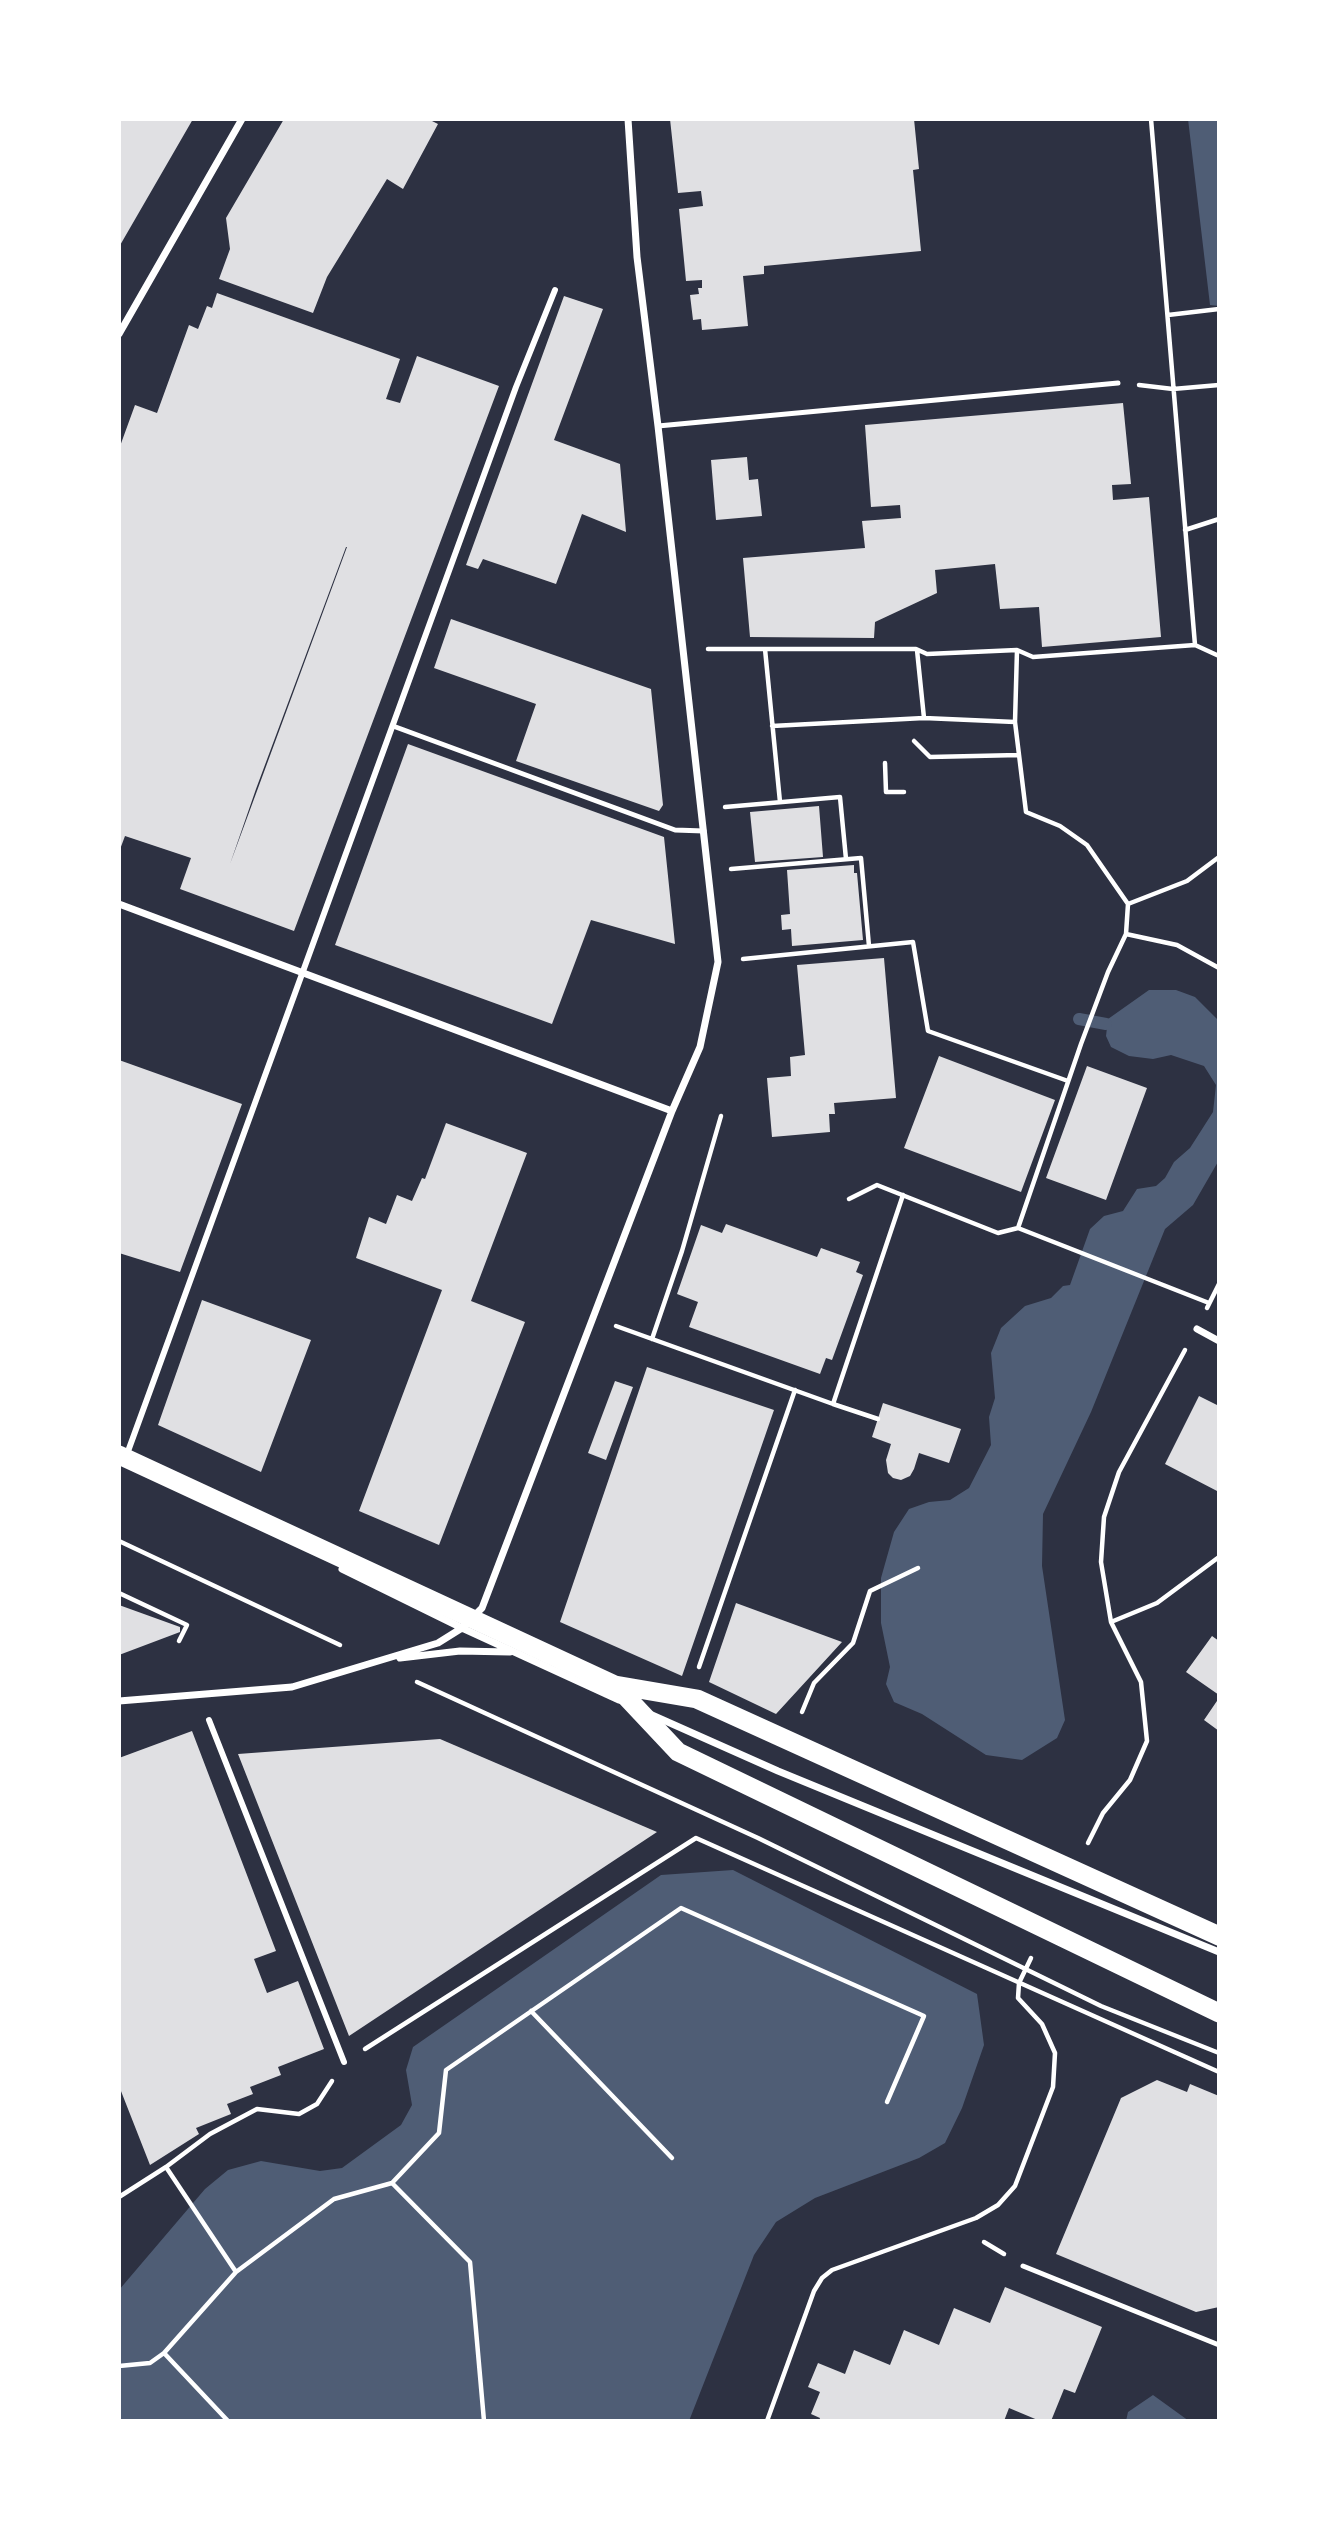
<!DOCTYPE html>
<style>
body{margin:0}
#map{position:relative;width:1338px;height:2540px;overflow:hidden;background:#2d3142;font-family:"Fira Sans Condensed",sans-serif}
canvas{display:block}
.frame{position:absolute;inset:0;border:121px solid #fff;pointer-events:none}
</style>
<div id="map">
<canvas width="1338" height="2540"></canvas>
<div class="frame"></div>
</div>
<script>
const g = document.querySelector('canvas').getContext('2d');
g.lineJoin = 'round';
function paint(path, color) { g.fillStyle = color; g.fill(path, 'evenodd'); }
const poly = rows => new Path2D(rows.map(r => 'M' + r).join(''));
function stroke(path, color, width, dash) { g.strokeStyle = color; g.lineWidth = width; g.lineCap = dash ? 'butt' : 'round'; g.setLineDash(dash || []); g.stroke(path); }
paint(poly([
 [1188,119,1219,119,1219,306,1210,305],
 [1149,990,1176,990,1195,997,1219,1021,1219,1160,1193,1205,1165,1229,1091,1412,1043,1514,1042,1566,1065,1720,1057,1738,1022,1760,986,1755,922,1714,894,1702,886,1684,890,1667,881,1623,881,1578,894,1532,909,1509,929,1502,950,1500,969,1488,991,1445,989,1417,995,1398,991,1353,1001,1328,1025,1306,1051,1298,1063,1286,1070,1285,1090,1229,1104,1216,1123,1211,1137,1189,1156,1186,1165,1178,1174,1162,1190,1148,1213,1112,1216,1085,1204,1066,1171,1055,1153,1059,1129,1056,1111,1047,1106,1036,1108,1019],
 [733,1870,977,1994,984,2045,962,2108,945,2143,919,2158,815,2198,776,2222,754,2255,689,2421,119,2421,119,2290,205,2189,228,2170,261,2161,320,2171,342,2168,401,2125,412,2105,406,2070,413,2047,661,1875],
 [1153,2395,1189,2421,1126,2421,1128,2412]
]), '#4f5d75');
stroke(poly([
 [1079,1019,1106,1024]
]), '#4f5d75', 12);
paint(poly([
 [119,119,193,119,119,247],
 [284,119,295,121,296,119,428,119,438,124,403,189,387,179,327,277,313,313,219,279,230,249,226,218],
 [670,119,914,119,919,169,913,170,921,251,764,266,764,274,743,276,748,326,702,330,701,319,693,320,690,295,699,294,698,288,702,288,702,280,686,281,679,209,703,206,701,191,678,193],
 [217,293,400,359,386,399,400,403,417,356,499,386,294,931,180,889,191,858,125,836,119,852,119,449,135,405,157,413,189,325,198,329,207,306,212,308],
 [346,547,347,547,230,864,256,789],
 [564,296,603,309,554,440,620,464,626,532,582,514,556,584,483,559,478,569,466,565],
 [1123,403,1131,484,1112,485,1113,500,1149,497,1161,637,1042,647,1039,607,1000,609,995,564,935,570,937,593,875,622,874,638,750,637,743,558,865,548,862,521,901,518,900,505,871,507,865,425],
 [747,457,749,480,758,479,762,516,716,520,711,460],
 [451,619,651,689,663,805,659,811,516,761,536,704,434,668],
 [408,744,664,837,675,944,591,920,552,1024,335,945],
 [819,806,823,857,755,862,750,812],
 [854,865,854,873,857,873,863,940,792,946,791,929,782,930,781,915,790,914,787,870],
 [884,958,896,1098,834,1103,835,1114,829,1114,830,1132,772,1137,767,1078,791,1076,790,1057,805,1055,797,965],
 [939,1056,1055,1100,1021,1192,904,1148],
 [119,1060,242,1104,180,1272,119,1253],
 [1087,1066,1147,1088,1106,1200,1046,1178],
 [446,1123,527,1153,471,1301,525,1322,439,1545,359,1511,442,1290,356,1258,369,1217,386,1224,397,1195,412,1201,422,1178,425,1179],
 [726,1224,817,1257,821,1248,860,1262,856,1272,863,1275,832,1360,826,1358,820,1374,689,1327,698,1302,677,1294,701,1225,722,1233],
 [202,1300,311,1340,261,1472,158,1425],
 [647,1367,774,1410,682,1676,560,1622],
 [615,1381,633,1387,606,1460,588,1453],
 [1199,1396,1219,1406,1219,1492,1165,1464],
 [883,1403,961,1429,949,1463,919,1453,914,1469,910,1476,901,1480,893,1478,888,1473,886,1460,891,1444,872,1437],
 [736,1603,842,1642,776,1714,709,1682],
 [119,1605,180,1627,180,1632,119,1655],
 [1212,1636,1219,1641,1219,1695,1186,1672],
 [1219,1698,1219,1731,1204,1720],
 [192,1731,276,1951,254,1959,267,1993,298,1981,324,2049,278,2067,281,2075,250,2087,253,2094,227,2104,231,2114,196,2128,199,2134,150,2165,119,2086,119,1758],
 [440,1739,657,1832,349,2036,238,1754],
 [1157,2080,1187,2092,1190,2084,1219,2096,1219,2307,1196,2312,1056,2254,1121,2098],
 [1005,2287,1102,2327,1075,2393,1064,2389,1051,2421,1040,2421,1009,2408,1004,2421,819,2421,820,2418,811,2414,820,2392,808,2387,818,2363,845,2374,854,2350,890,2365,904,2330,939,2345,954,2308,990,2323]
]), '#e0e0e3');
stroke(poly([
 [1168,315,1219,309],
 [1139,385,1173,389,1219,385],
 [1185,530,1219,519],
 [1195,645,1219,656],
 [708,649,916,649,927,654,1017,650,1033,657,1195,645,1151,119],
 [765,649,780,802],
 [917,650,924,718,1015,722],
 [1017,650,1015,722,1026,812,1060,826,1087,845,1128,904,1126,934,1108,972,1081,1044,1018,1228],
 [772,726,924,718],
 [914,741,930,757,1019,755],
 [885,763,886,792,904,792],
 [725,807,840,797,846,859],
 [731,869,861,858,869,946],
 [1128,904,1187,881,1219,857],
 [1126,934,1177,945,1219,968],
 [743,959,913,942,928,1031,1068,1081],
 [849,1199,877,1185,998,1233,1018,1228,1209,1303],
 [1207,1308,1219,1284],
 [616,1326,833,1404,903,1195],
 [652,1339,682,1251,721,1116],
 [833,1404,878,1419],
 [119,1541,340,1645],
 [119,1593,187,1625,179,1641],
 [1111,1622,1157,1603,1219,1557],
 [699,1667,795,1390],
 [417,1682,758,1838,1101,2006,1219,2053],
 [802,1712,814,1683,853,1643,870,1591,918,1568],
 [1088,1843,1103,1813,1130,1780,1147,1741,1141,1682,1111,1622,1101,1562,1104,1517,1119,1472,1185,1350],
 [531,2011,672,2158],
 [365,2049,696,1838,1219,2072],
 [166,2167,236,2272],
 [392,2183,470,2262,484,2421],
 [119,2197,166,2167,210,2134,257,2109,299,2114,317,2104,332,2081],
 [984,2242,1004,2254],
 [164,2353,228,2421],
 [119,2366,150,2363,164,2353,236,2272,334,2199,392,2183,439,2133,446,2070,681,1908,924,2016,887,2102],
 [767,2421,814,2291,822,2278,832,2270,976,2218,998,2205,1015,2186,1053,2087,1055,2053,1042,2024,1018,1998,1019,1983,1031,1958]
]), '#fff', 4.5);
stroke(poly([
 [658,426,1118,383],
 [393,726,675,830,704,831],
 [1023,2266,1219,2345]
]), '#fff', 5);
stroke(poly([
 [127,1454,516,387,555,290],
 [209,1720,344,2062]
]), '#fff', 6);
stroke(poly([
 [119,334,242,119],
 [119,904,672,1111],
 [1197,1329,1219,1341],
 [342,1569,462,1628,619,1700],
 [400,1658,460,1651,510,1652],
 [119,1701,292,1687,438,1643,462,1628,482,1608,672,1111,700,1047,718,962,658,426,637,257,628,119],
 [652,1715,778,1771,1219,1952]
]), '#fff', 7);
stroke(poly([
 [119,1455,615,1685,697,1699,1219,1936],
 [615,1685,678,1752,1219,2013]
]), '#fff', 19);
</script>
